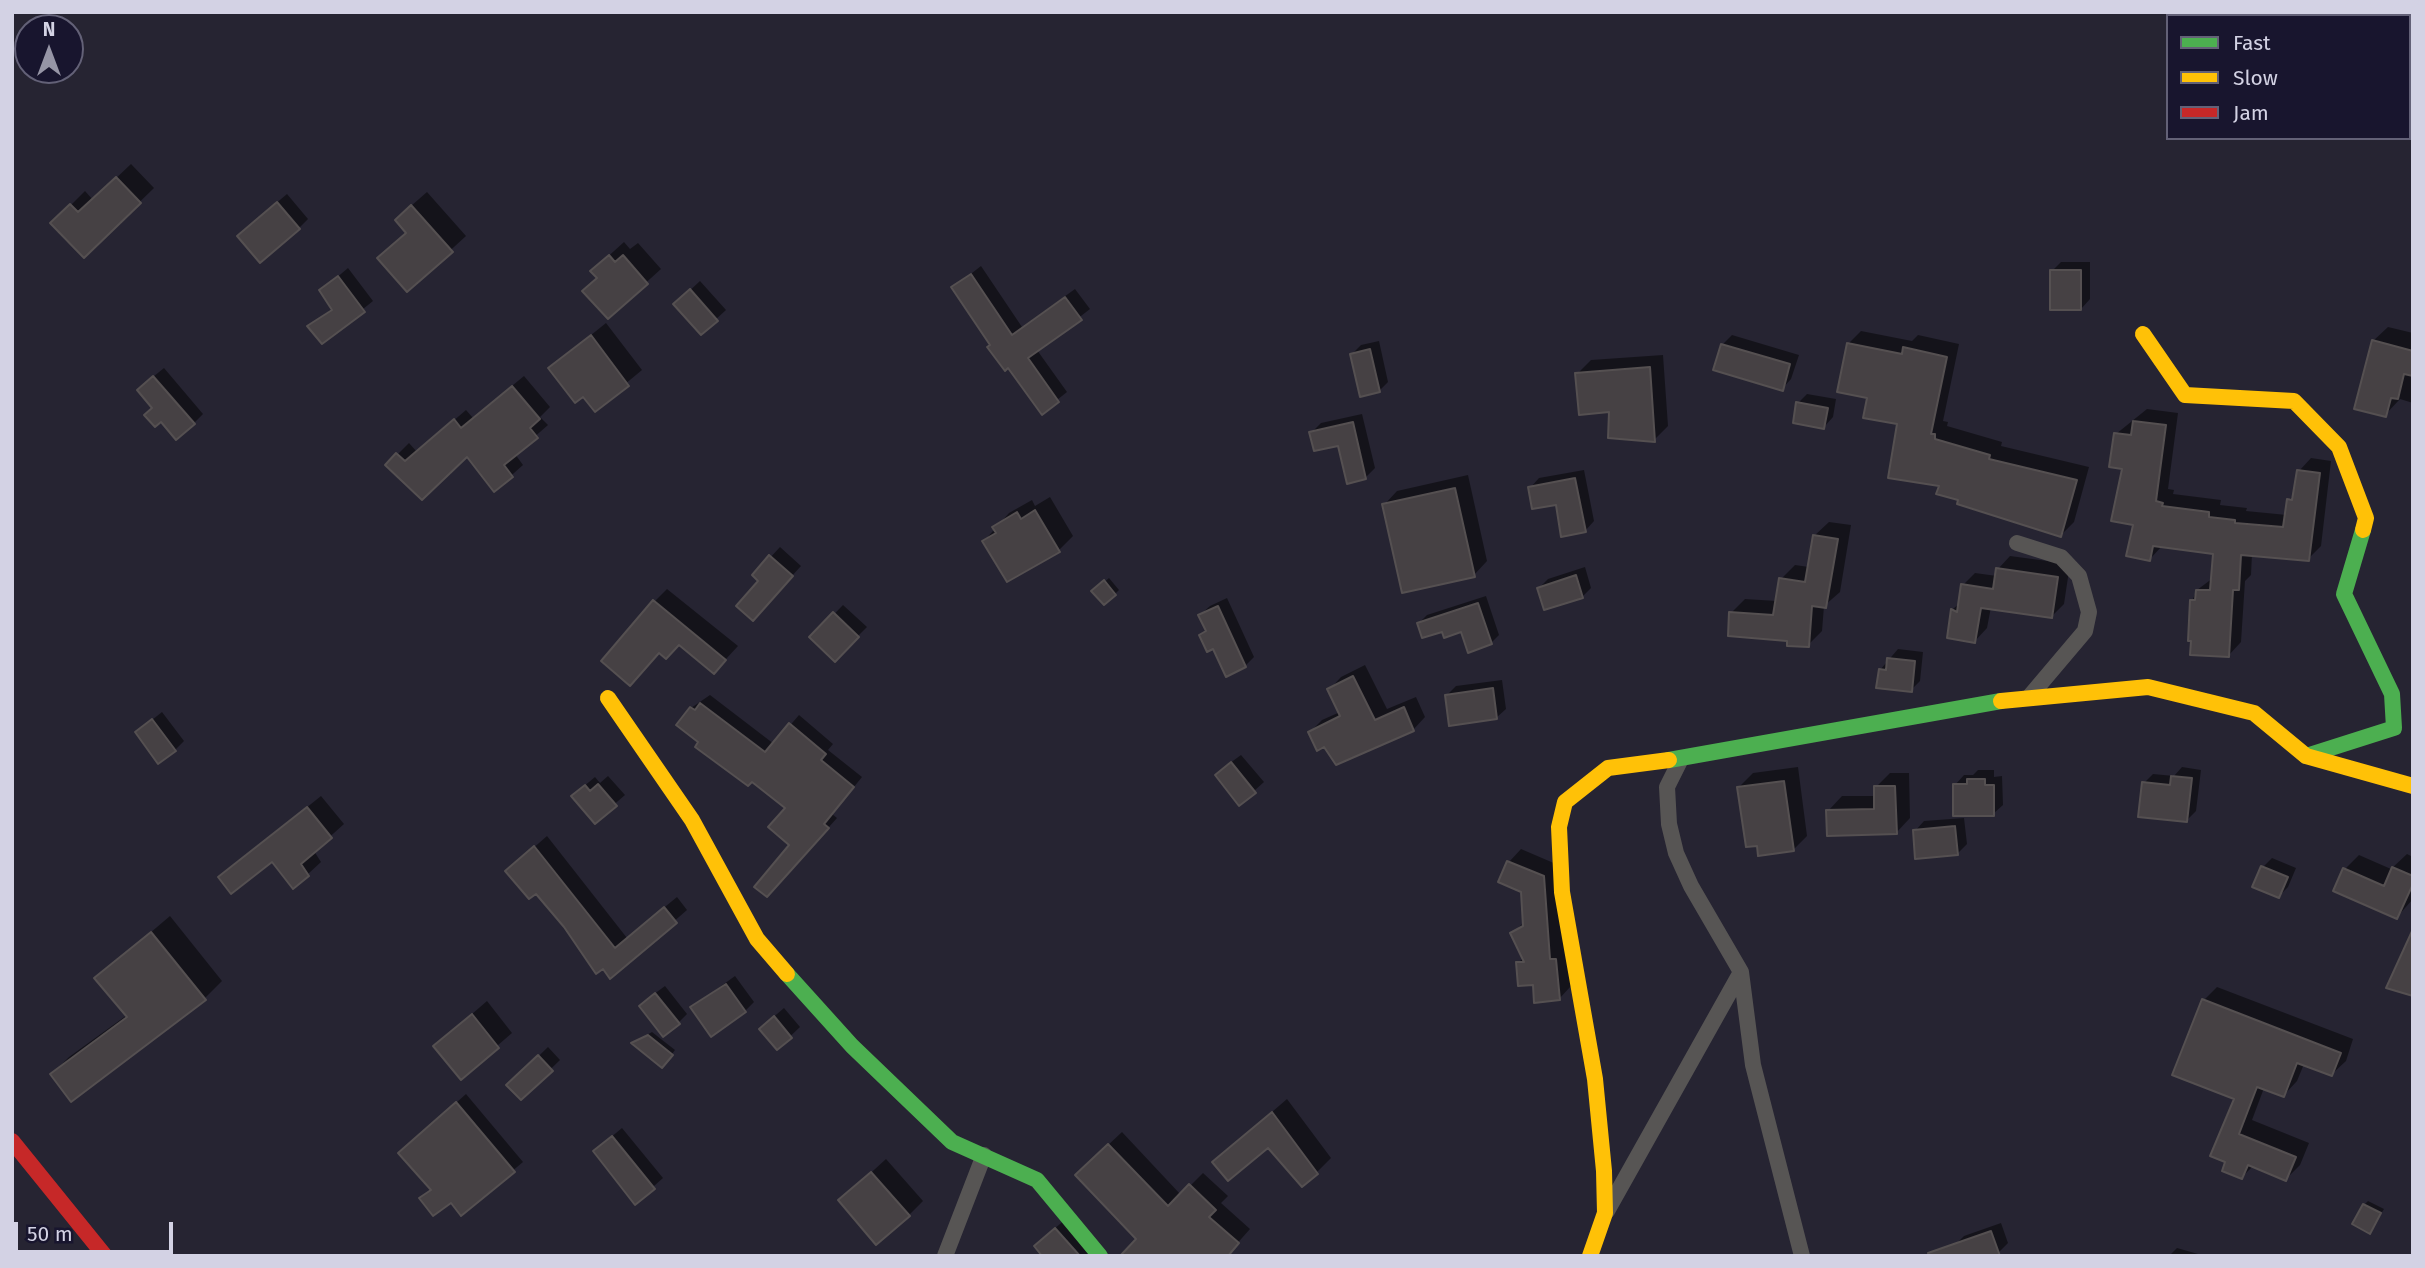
<!DOCTYPE html>
<style>
body{margin:0}
#map{position:relative;width:2425px;height:1268px;overflow:hidden;background:#262432;font-family:"Fira Sans",sans-serif}
canvas{display:block}
.frame{position:absolute;inset:0;border:14px solid #d3d2e4;pointer-events:none}
.legend{position:absolute;left:2166px;top:14px;width:245px;height:126px;box-sizing:border-box;background:#18152e;border:2px solid #636177;margin:0;padding:9px 12px;list-style:none;font-size:21px;color:#d3d2e4}
.legend li{display:flex;align-items:center;gap:14px;height:35px}
.legend b{width:35px;border:2px solid #636177}
.north{position:absolute;left:14px;top:14px;width:70px;height:70px;box-sizing:border-box;background:#18152e;border:2px solid #636177;border-radius:50%;rotate:0deg;font-size:19px;font-weight:700;line-height:28px;text-align:center;color:#d3d2e4}
.north::after{content:'';display:block;margin:auto;width:24px;height:32px;background:#9695a6;clip-path:polygon(50% 0,100% 100%,50% 72%,0 100%)}
.scale{position:absolute;left:14px;top:1222px;width:159px;height:32px;box-sizing:border-box;border:4px solid #d3d2e4;border-top:0;padding-left:9px;font-size:21px;line-height:24px;white-space:nowrap;color:#d3d2e4;-webkit-text-stroke:5px #18152e;paint-order:stroke}
</style>
<div id="map">
<canvas width="2425" height="1268"></canvas>
<div class="frame"></div>
<ul class="legend">
<li><b style="height:9px;background:#4caf50"></b>Fast</li>
<li><b style="height:9px;background:#ffc107"></b>Slow</li>
<li><b style="height:9px;background:#c62828"></b>Jam</li>
</ul>
<div class="north">N</div>
<div class="scale">50 m</div>
</div>
<script>
const g = document.querySelector('canvas').getContext('2d');
g.lineJoin = 'round';
function paint(path, color) { g.fillStyle = color; g.fill(path, 'evenodd'); }
const poly = rows => new Path2D(rows.map(r => 'M' + r).join(''));
function stroke(path, color, width, dash) { g.strokeStyle = color; g.lineWidth = width; g.lineCap = dash ? 'butt' : 'round'; g.setLineDash(dash || []); g.stroke(path); }
paint(poly([
 [131,164,154,188,84,256,53,223,85,191,93,200],
 [427,192,466,236,407,290,411,206],
 [287,194,308,219,299,228,248,227],
 [624,242,630,249,638,243,661,269,608,317,598,277,592,271],
 [2061,262,2090,262,2090,299,2081,309,2052,271],
 [981,266,1022,327,1075,289,1090,309,1037,350,1067,392,1042,412,954,287],
 [348,268,373,301,322,342,309,326,333,308,322,290],
 [700,281,726,310,701,333,685,295],
 [606,323,642,370,595,409,584,394,550,368],
 [2388,327,2413,333,2413,403,2400,399,2385,415,2373,341],
 [1861,331,1912,341,1918,335,1959,344,1943,421,1948,422,1947,426,2002,442,2001,446,2089,467,2074,522,2061,535,1960,499,1941,484,1899,422,1869,397,1848,344],
 [1732,335,1799,355,1791,379,1782,389,1722,345],
 [1379,341,1388,382,1379,391,1352,354,1361,345],
 [1663,355,1668,426,1654,440,1577,374,1591,360],
 [164,368,203,414,194,423,154,407,148,381],
 [524,376,550,407,540,417,548,425,515,454,523,465,495,490,467,455,387,465,409,443,417,452,466,410,473,418],
 [1807,394,1836,399,1833,417,1824,427,1798,403],
 [2147,409,2178,413,2168,489,2174,490,2173,494,2221,500,2220,505,2247,508,2246,511,2287,515,2289,500,2295,494,2299,471,2311,458,2331,461,2321,546,2308,559,2252,554,2251,575,2245,581,2241,642,2229,655,2192,601,2197,590,2213,578,2215,552,2162,546,2150,559,2135,524,2116,434],
 [1362,414,1375,468,1366,477,1339,443,1311,433,1321,423],
 [1584,470,1594,521,1585,531,1557,503,1530,488,1539,478],
 [1468,475,1487,561,1474,575,1384,505,1397,491],
 [1050,497,1073,536,1059,550,984,541,1009,513,1032,500,1035,506],
 [1829,522,1851,525,1840,592,1824,606,1822,631,1808,645,1731,613,1745,599,1777,601,1781,579,1795,565,1809,567,1814,536],
 [780,547,801,566,762,609,761,581,754,575],
 [2010,556,2070,564,2064,604,2052,616,1991,607,1987,628,1975,641,1949,637,1953,609,1961,602,1963,585,1975,573,1997,576,1998,569],
 [1585,567,1591,588,1582,597,1539,588,1548,579],
 [1109,578,1119,590,1115,594,1094,591],
 [667,589,738,646,714,672,654,602],
 [1486,596,1499,635,1491,643,1462,630,1443,630,1419,623,1427,615],
 [1227,598,1254,657,1245,666,1201,635,1207,629,1200,615,1210,606],
 [843,605,867,627,835,659,812,637],
 [1898,649,1923,652,1920,681,1911,690,1880,670],
 [1365,665,1387,709,1416,697,1425,717,1413,730,1325,745,1310,732,1322,720,1340,712,1329,690,1341,677],
 [1502,680,1506,709,1496,718,1447,695,1456,686],
 [710,695,774,744,799,715,833,744,828,750,862,777,832,814,837,818,776,886,792,845,787,808,701,742,691,708],
 [162,712,184,741,175,750,137,732],
 [1241,755,1264,782,1254,791,1226,766],
 [1798,767,1807,836,1793,850,1758,844,1738,788,1753,773],
 [2182,767,2201,770,2196,811,2187,820,2144,783,2153,774,2174,776],
 [1978,770,1994,770,1994,777,2002,776,2003,805,1993,814,1955,785,1964,775,1973,775],
 [1890,773,1909,773,1910,818,1896,833,1828,811,1842,796,1876,796,1876,787],
 [608,776,625,795,595,821,583,787,595,777,600,783],
 [321,796,344,824,314,851,321,862,308,874,272,859,220,877],
 [1964,818,1967,844,1957,854,1915,831,1924,821],
 [547,836,627,938,677,897,687,910,610,977,536,892,507,871],
 [1521,849,1556,864,1571,986,1559,999,1534,983,1518,963,1524,957,1513,933,1525,921,1523,890,1500,882,1509,862],
 [2407,854,2413,857,2413,899,2397,917,2345,869,2359,855,2391,869],
 [2272,858,2296,868,2288,887,2279,896,2263,867],
 [170,916,222,981,205,998,71,1100,52,1074,69,1057,127,1015,97,978],
 [735,976,754,1002,745,1011,692,1007],
 [665,986,687,1014,678,1023,650,997],
 [2217,987,2353,1039,2346,1061,2332,1074,2304,1064,2297,1081,2284,1095,2264,1088,2252,1120,2309,1143,2300,1165,2286,1179,2253,1166,2242,1177,2237,1098,2204,1000],
 [487,1001,512,1033,461,1077,435,1046],
 [784,1008,800,1027,778,1048,770,1020],
 [652,1032,675,1050,666,1062,633,1043],
 [548,1047,560,1060,521,1098,509,1085],
 [466,1094,523,1162,461,1214,451,1200,422,1198,432,1189,410,1144],
 [1287,1099,1331,1158,1317,1172,1302,1185,1268,1145,1214,1162],
 [622,1128,663,1178,636,1202,604,1143],
 [1122,1132,1181,1195,1203,1173,1228,1196,1221,1203,1250,1229,1226,1256,1139,1239,1090,1162],
 [886,1159,923,1201,909,1215,840,1201],
 [2368,1201,2384,1209,2370,1231,2364,1205],
 [1067,1218,1100,1256,1045,1256,1047,1235],
 [2001,1223,2008,1243,1999,1252,1989,1256,1955,1245,1964,1236],
 [2177,1248,2198,1254,2197,1256,2169,1256]
]), '#0007');
const building = poly([
 [116,177,141,203,84,258,50,223,70,204,78,212,116,177],
 [277,202,300,229,260,263,237,236,277,202],
 [411,205,453,252,407,292,377,258,406,233,395,220,411,205],
 [609,255,615,262,623,255,648,284,608,319,582,291,597,278,590,271,609,255],
 [2050,270,2081,270,2081,310,2050,310,2050,270],
 [971,274,1012,335,1065,297,1082,320,1028,358,1059,402,1042,415,1008,368,1005,371,987,347,990,345,951,287,971,274],
 [338,276,365,312,322,344,307,326,332,310,319,290,338,276],
 [690,289,718,321,701,335,673,304,690,289],
 [591,335,629,386,595,412,583,397,575,403,548,368,591,335],
 [2372,340,2413,351,2413,376,2404,374,2398,399,2391,398,2386,417,2354,409,2372,340],
 [1847,343,1902,354,1903,347,1947,357,1931,434,1935,434,1935,439,1990,455,1989,459,2077,480,2061,537,1957,504,1958,500,1936,494,1939,486,1888,478,1897,424,1863,418,1867,398,1837,392,1847,343],
 [1721,344,1790,364,1783,391,1713,370,1721,344],
 [1370,349,1380,392,1360,397,1350,354,1370,349],
 [1650,367,1655,442,1608,438,1609,412,1579,415,1575,373,1650,367],
 [153,376,195,424,176,440,161,422,155,427,144,415,152,408,137,390,153,376],
 [512,386,540,419,530,428,538,438,504,465,513,477,494,492,467,457,422,500,385,465,396,453,405,461,454,419,461,428,512,386],
 [1796,402,1828,408,1824,429,1793,423,1796,402],
 [2133,421,2166,425,2156,501,2163,503,2162,506,2209,512,2209,517,2235,520,2235,523,2283,527,2287,499,2292,500,2297,470,2320,473,2309,561,2241,555,2239,590,2233,590,2229,657,2190,655,2191,641,2188,641,2190,600,2195,600,2196,590,2210,590,2213,554,2153,546,2150,561,2126,556,2133,525,2111,521,2122,469,2109,467,2114,433,2131,435,2133,421],
 [1353,422,1366,479,1347,484,1338,446,1314,451,1309,432,1353,422],
 [1575,478,1586,532,1561,537,1556,505,1532,509,1528,487,1575,478],
 [1455,488,1475,577,1402,593,1382,504,1455,488],
 [1035,510,1060,552,1007,582,982,541,996,533,992,527,1017,512,1021,519,1035,510],
 [1813,535,1838,539,1826,608,1812,606,1809,647,1787,646,1787,641,1728,636,1729,612,1773,615,1779,578,1805,582,1813,535],
 [769,555,793,576,753,621,736,606,758,581,752,575,769,555],
 [1996,568,2058,577,2052,618,1981,608,1975,643,1947,638,1951,609,1957,612,1961,584,1993,589,1996,568],
 [1576,575,1583,598,1544,610,1537,588,1576,575],
 [1104,580,1116,595,1104,605,1091,591,1104,580],
 [653,600,726,660,714,674,679,645,666,659,659,653,630,686,601,661,653,600],
 [1478,603,1492,644,1468,653,1461,632,1444,638,1442,632,1422,638,1417,623,1478,603],
 [1218,606,1246,667,1226,677,1213,649,1207,652,1199,635,1206,631,1198,615,1218,606],
 [833,612,859,637,835,662,809,637,833,612],
 [1887,658,1915,661,1912,692,1876,688,1879,669,1886,670,1887,658],
 [1353,676,1375,720,1404,707,1414,731,1336,765,1324,747,1317,751,1308,732,1340,716,1327,689,1353,676],
 [1493,688,1497,719,1449,726,1445,695,1493,688],
 [700,703,765,752,789,723,826,754,821,760,854,787,824,824,829,828,767,897,754,887,789,845,768,827,785,808,752,782,748,786,695,747,698,742,676,725,690,707,695,710,700,703],
 [152,719,176,751,158,764,135,732,152,719],
 [1231,762,1256,793,1239,806,1215,775,1231,762],
 [2171,776,2192,778,2187,822,2138,817,2142,782,2170,785,2171,776],
 [1967,779,1985,779,1985,785,1994,785,1994,816,1953,816,1953,784,1967,784,1967,779],
 [1784,781,1794,851,1758,856,1757,846,1746,847,1737,787,1784,781],
 [598,784,617,806,595,824,571,796,585,785,590,791,598,784],
 [1874,786,1895,786,1897,834,1827,836,1826,810,1874,809,1874,786],
 [307,807,332,838,301,864,309,876,293,889,272,862,231,894,218,877,307,807],
 [1955,826,1958,855,1915,859,1913,830,1955,826],
 [534,846,615,948,664,907,677,923,610,979,603,969,596,974,564,927,536,894,529,899,505,871,534,846],
 [1507,861,1544,876,1550,959,1556,959,1560,1000,1534,1003,1533,985,1518,986,1516,962,1524,962,1510,933,1523,926,1521,892,1498,882,1507,861],
 [2261,866,2288,877,2279,898,2252,887,2261,866],
 [2392,867,2413,876,2413,884,2397,919,2333,891,2343,868,2384,886,2392,867],
 [2413,929,2413,996,2386,988,2413,929],
 [151,932,206,1000,71,1102,50,1074,127,1017,94,978,151,932],
 [726,984,746,1012,711,1037,690,1007,726,984],
 [655,993,680,1024,663,1037,639,1006,655,993],
 [2202,999,2341,1053,2332,1076,2297,1063,2284,1097,2257,1087,2239,1134,2296,1157,2286,1181,2248,1165,2242,1179,2222,1171,2225,1162,2210,1156,2234,1099,2172,1075,2202,999],
 [472,1014,499,1048,461,1080,433,1046,472,1014],
 [774,1016,792,1038,777,1050,759,1029,774,1016],
 [648,1035,673,1055,662,1068,631,1043,648,1035],
 [538,1055,553,1071,521,1100,506,1085,538,1055],
 [456,1102,515,1172,461,1216,451,1203,433,1216,419,1198,431,1190,398,1153,456,1102],
 [1272,1112,1318,1174,1302,1187,1268,1148,1228,1181,1212,1162,1272,1112],
 [612,1136,655,1189,635,1205,593,1151,612,1136],
 [1108,1144,1168,1206,1189,1184,1216,1210,1209,1217,1239,1243,1228,1256,1120,1256,1136,1239,1075,1175,1108,1144],
 [871,1172,910,1216,876,1245,838,1200,871,1172],
 [2363,1204,2381,1213,2370,1234,2352,1224,2363,1204],
 [1055,1228,1080,1256,1042,1256,1034,1246,1055,1228],
 [1991,1231,2000,1256,1929,1256,1928,1253,1991,1231]
]);
paint(building, '#464144');
stroke(building, '#555051', 2);
stroke(poly([
 [2017,543,2061,557,2079,576,2089,612,2085,631,2030,696],
 [1681,759,1667,787,1669,824,1676,853,1691,886,1741,972,1753,1065,1802,1256],
 [1607,1211,1741,972],
 [945,1256,984,1155]
]), '#575554', 16);
stroke(poly([
 [2306,756,2394,728,2392,694,2344,594,2363,530],
 [1669,760,2001,701],
 [787,974,852,1046,952,1142,1037,1180,1100,1256]
]), '#4caf50', 16);
stroke(poly([
 [2143,334,2185,395,2294,401,2339,447,2366,518,2363,530],
 [608,698,692,820,757,939,787,974],
 [2001,701,2148,687,2254,713,2306,756,2413,786],
 [1590,1256,1605,1213,1604,1171,1595,1079,1562,892,1559,827,1565,802,1608,768,1669,760]
]), '#ffc107', 16);
stroke(poly([
 [12,1141,105,1256]
]), '#c62828', 16);
</script>
